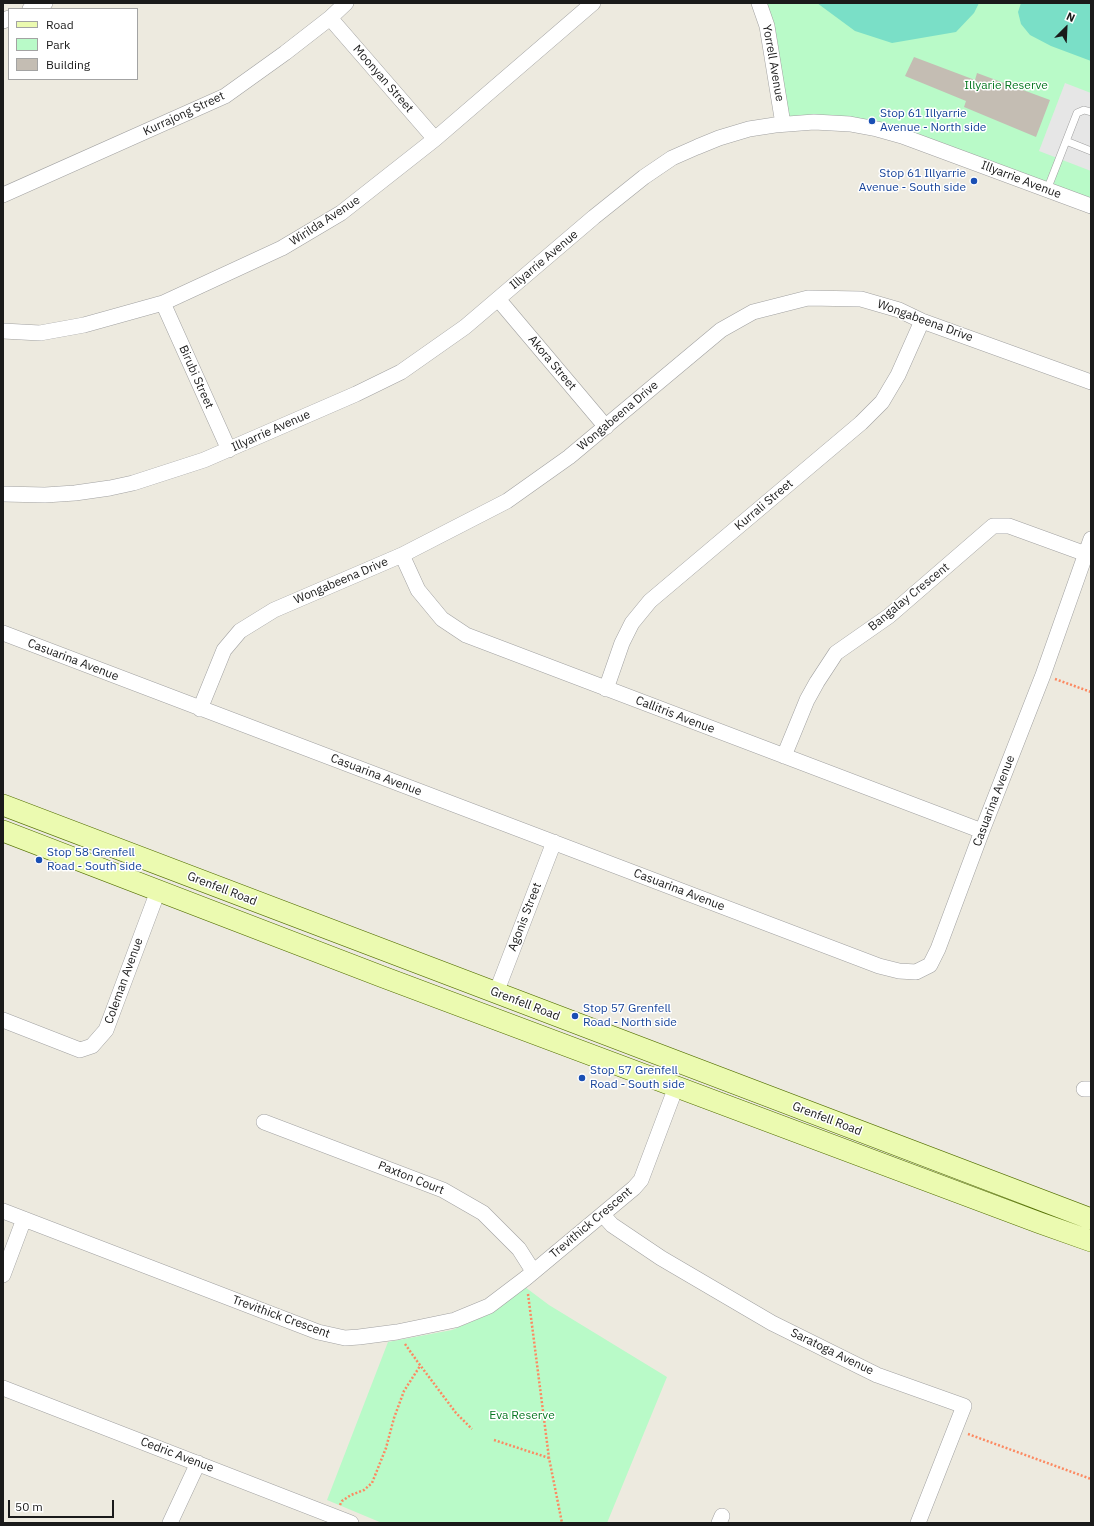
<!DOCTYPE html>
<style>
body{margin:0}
#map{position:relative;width:1094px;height:1526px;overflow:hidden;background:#edeadf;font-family:"IBM Plex Sans",sans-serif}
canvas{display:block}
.frame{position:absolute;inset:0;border:4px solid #1a1a1a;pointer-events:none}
.legend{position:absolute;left:8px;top:8px;width:130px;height:72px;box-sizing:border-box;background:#fff;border:1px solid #a3a3a3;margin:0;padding:5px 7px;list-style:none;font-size:12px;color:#1a1a1a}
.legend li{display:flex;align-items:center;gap:8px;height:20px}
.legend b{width:20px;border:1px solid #a3a3a3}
.north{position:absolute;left:1046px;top:8px;width:40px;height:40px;-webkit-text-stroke:3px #fff;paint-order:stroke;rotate:24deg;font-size:11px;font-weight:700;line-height:16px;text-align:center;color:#1a1a1a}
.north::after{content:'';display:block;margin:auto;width:14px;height:18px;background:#1a1a1a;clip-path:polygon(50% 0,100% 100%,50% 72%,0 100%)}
.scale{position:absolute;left:8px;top:1500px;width:106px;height:18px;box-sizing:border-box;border:2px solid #1a1a1a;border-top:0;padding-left:5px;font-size:12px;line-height:14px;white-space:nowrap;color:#1a1a1a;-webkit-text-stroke:3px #fff;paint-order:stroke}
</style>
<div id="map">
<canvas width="1094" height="1526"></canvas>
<div class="frame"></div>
<ul class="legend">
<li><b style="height:5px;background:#ebfab0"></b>Road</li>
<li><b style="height:11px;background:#b9fac8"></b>Park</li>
<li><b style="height:11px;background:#c4bdb3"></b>Building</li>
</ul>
<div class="north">N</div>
<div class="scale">50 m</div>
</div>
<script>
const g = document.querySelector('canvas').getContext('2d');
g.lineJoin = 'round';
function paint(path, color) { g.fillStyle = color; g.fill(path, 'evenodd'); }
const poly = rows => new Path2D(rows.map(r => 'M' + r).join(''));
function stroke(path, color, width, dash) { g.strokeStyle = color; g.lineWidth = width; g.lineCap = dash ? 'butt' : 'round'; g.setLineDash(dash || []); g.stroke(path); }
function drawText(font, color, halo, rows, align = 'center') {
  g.font = font + ' "IBM Plex Sans",sans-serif'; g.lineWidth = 3; g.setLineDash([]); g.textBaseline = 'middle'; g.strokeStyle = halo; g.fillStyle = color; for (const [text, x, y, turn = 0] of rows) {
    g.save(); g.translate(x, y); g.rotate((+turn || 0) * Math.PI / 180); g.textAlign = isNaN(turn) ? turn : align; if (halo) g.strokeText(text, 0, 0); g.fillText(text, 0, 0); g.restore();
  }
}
paint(poly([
 [759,3,1091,3,1091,206,902,136,783,124],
 [525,1287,549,1305,667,1377,607,1523,382,1523,327,1500,388,1342,452,1330,492,1313]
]), '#b9fac8');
paint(poly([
 [817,3,979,3,974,13,956,32,892,43,855,31],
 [1021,3,1091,3,1091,61,1051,46,1030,35,1021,24,1018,12]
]), '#7adfc7');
paint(poly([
 [1065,83,1091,93,1091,171,1039,151]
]), '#e6e6e6');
paint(poly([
 [914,57,975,80,977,73,1050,100,1036,137,964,107,966,101,905,76]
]), '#c4bdb3');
const service = poly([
 [1066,141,1091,151],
 [1047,190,1077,113,1084,110,1091,112]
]);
const minor = poly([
 [759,3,767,26,783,124],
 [30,9,45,3],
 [330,18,435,139],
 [3,21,9,18],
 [3,195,225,96,285,53,330,18,346,3],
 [498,299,606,427],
 [163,303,229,450],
 [3,331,40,333,84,325,163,303,282,248,341,213,435,139,593,3],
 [3,494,45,495,75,493,110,488,133,483,204,460,356,394,401,372,465,327,594,217,644,177,672,158,697,147,719,138,749,129,775,125,814,122,850,124,877,129,902,136,1091,206],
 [402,555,418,590,442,619,466,635,982,831],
 [3,633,879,966,899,971,916,972,930,965,938,949,982,831,1043,675,1091,539],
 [606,689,622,643,632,623,650,601,861,423,882,402,898,375,922,321],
 [200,709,224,650,240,631,274,610,402,555,507,501,569,457,721,330,753,312,808,298,861,299,899,310,922,321,1091,382],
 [784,756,807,700,817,682,836,653,889,616,993,526,1009,526,1086,554],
 [496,993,554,842],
 [3,1020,80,1050,92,1046,106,1030,158,891],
 [1084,1089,1091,1089],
 [264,1122,443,1190,483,1213,519,1249,533,1271],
 [3,1211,318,1332,345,1338,359,1337,397,1332,455,1320,489,1306,526,1278,634,1188,641,1180,676,1087],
 [603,1215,612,1225,661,1258,772,1323,877,1375,964,1406,918,1523],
 [3,1275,24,1219],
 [3,1388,351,1523],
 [170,1523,198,1463],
 [719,1523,722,1516]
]);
const secondary = poly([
 [3,805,1091,1219],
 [3,831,383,977,1040,1223,1091,1241]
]);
stroke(service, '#a1a1a1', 8);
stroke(minor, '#a1a1a1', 16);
stroke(secondary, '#547003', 22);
stroke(poly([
 [1055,679,1091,692],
 [528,1294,549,1458,562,1523],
 [405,1344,417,1361,456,1413,472,1429],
 [968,1434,1091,1479],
 [494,1440,549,1458],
 [340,1505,342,1501,351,1495,364,1490,372,1483,386,1448,394,1418,404,1391,420,1366]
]), '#fc8961', 2.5, [2, 2]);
stroke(service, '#fff', 7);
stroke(minor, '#fff', 15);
stroke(secondary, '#ebfab0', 21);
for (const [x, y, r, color] of [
 [872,121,4,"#1a4fb4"],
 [974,181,4,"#1a4fb4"],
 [39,860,4,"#1a4fb4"],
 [575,1016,4,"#1a4fb4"],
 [582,1078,4,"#1a4fb4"]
]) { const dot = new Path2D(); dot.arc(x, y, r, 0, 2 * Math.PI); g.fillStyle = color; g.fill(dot); stroke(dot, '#fff', 1.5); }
drawText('12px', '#1a1a1a', '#fff', [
 ["Yorrell Avenue",773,63,80],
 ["Moonyan Street",383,79,49],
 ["Kurrajong Street",184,114,-25],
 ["Illyarrie Avenue",1021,180,21],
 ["Wirilda Avenue",325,221,-33],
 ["Illyarrie Avenue",544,260,-40],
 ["Wongabeena Drive",925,321,20],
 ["Akora Street",552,363,50],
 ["Birubi Street",196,377,66],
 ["Wongabeena Drive",618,416,-40],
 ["Illyarrie Avenue",271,431,-24],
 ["Kurrali Street",764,505,-40],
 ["Wongabeena Drive",341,581,-23],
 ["Bangalay Crescent",909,597,-39],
 ["Casuarina Avenue",73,660,21],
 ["Callitris Avenue",675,715,21],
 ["Casuarina Avenue",376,775,21],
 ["Casuarina Avenue",994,801,-69],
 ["Grenfell Road",222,889,21],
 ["Casuarina Avenue",679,890,21],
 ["Agonis Street",525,917,-69],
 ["Coleman Avenue",124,981,-70],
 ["Grenfell Road",525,1004,21],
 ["Grenfell Road",827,1119,21],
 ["Paxton Court",411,1178,22],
 ["Trevithick Crescent",591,1223,-40],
 ["Trevithick Crescent",281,1317,20],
 ["Saratoga Avenue",832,1352,26],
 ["Cedric Avenue",177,1455,21]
]);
drawText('12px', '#097823', '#fff', [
 ["Illyarie Reserve",1006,86],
 ["Eva Reserve",522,1416]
]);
drawText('12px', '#164399', '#fff', [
 ["Stop 61 Illyarrie",880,114],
 ["Avenue - North side",880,128],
 ["Stop 61 Illyarrie",966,174,"right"],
 ["Avenue - South side",966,188,"right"],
 ["Stop 58 Grenfell",47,853],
 ["Road - South side",47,867],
 ["Stop 57 Grenfell",583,1009],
 ["Road - North side",583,1023],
 ["Stop 57 Grenfell",590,1071],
 ["Road - South side",590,1085]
], 'left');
</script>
